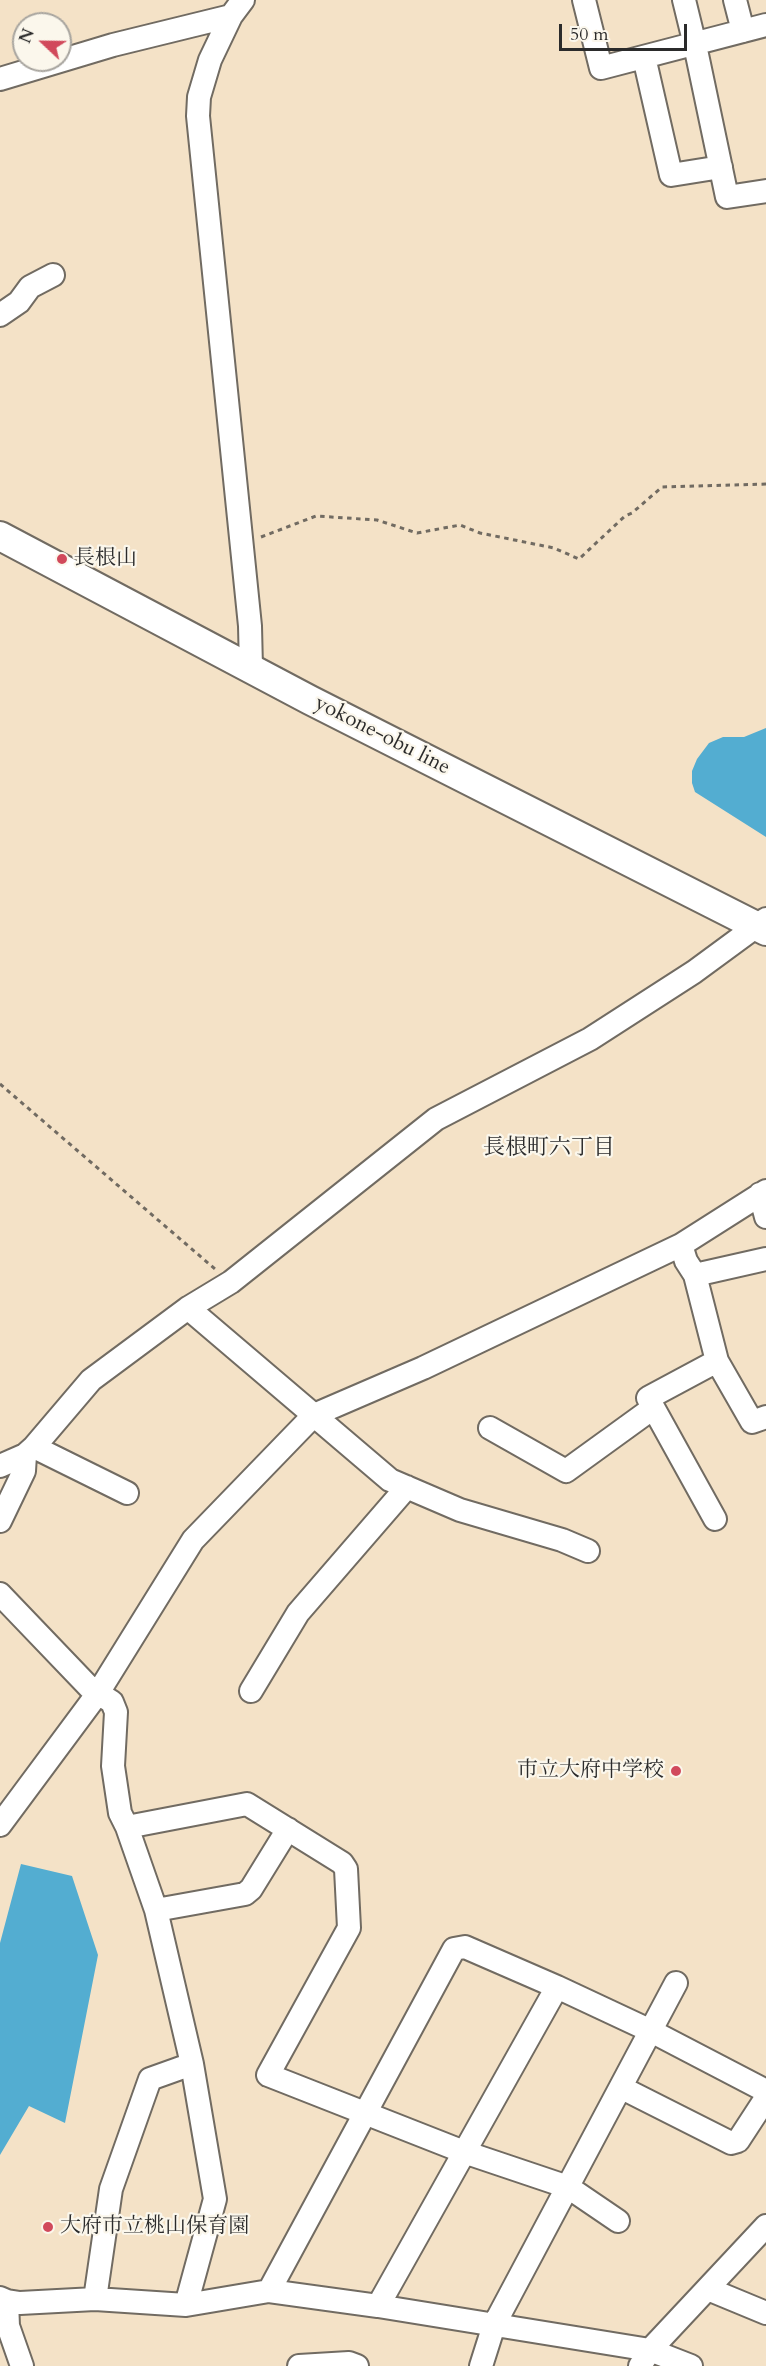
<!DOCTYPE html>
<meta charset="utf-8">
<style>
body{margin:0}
#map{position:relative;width:766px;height:2366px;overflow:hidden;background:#f4e2c7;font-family:Cardo,serif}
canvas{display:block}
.north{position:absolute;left:12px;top:12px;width:60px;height:60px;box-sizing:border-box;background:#fbf7ec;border:2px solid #a8a59f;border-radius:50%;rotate:292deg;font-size:16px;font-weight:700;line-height:24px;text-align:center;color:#2b2b2b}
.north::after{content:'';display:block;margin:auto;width:21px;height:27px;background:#d1495b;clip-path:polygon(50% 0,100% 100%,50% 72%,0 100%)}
.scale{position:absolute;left:559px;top:24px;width:128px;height:27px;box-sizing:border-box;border:3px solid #2b2b2b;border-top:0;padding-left:8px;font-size:18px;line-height:21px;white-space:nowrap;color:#2b2b2b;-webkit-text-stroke:4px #fbf7ec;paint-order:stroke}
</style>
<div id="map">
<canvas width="766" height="2366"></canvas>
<div class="north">N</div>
<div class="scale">50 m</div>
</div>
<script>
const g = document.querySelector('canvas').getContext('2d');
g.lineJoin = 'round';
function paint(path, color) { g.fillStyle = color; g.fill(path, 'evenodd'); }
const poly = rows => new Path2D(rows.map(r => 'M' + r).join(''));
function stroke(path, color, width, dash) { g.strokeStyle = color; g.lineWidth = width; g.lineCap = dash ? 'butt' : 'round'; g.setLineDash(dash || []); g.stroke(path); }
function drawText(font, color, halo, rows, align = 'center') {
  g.font = font + ' Cardo,"Noto Serif JP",serif'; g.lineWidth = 4.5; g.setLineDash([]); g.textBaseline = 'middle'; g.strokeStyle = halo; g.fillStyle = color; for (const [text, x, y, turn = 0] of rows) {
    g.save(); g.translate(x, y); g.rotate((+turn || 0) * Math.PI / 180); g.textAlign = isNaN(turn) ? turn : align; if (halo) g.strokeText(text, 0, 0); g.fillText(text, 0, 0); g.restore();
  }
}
paint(poly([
 [766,728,766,837,695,792,692,783,692,771,697,759,709,743,723,737,744,737],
 [21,1864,72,1876,98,1955,65,2123,29,2106,0,2155,0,1943]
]), '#53add1');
const minor = poly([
 [243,0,231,16,210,60,199,97,198,116,250,626,251,668],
 [584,0,601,68,766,25],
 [684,0,695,45,727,197,766,191],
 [735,0,743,31],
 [644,57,671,175,721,167],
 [0,79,113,45,231,16],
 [0,315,19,302,30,287,53,275],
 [760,1194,766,1217],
 [681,1245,686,1261,695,1275,766,1259],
 [695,1275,717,1361,752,1422,766,1417],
 [188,1308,390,1480,460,1510,562,1540,588,1551],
 [490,1428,566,1471,653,1408],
 [34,1447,127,1493],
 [0,1466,25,1455,34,1447,91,1380,188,1308,231,1282,436,1119,590,1039,694,972,766,919],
 [715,1519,648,1398,717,1361],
 [0,1521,24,1471,25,1455],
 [0,1594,90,1688,112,1702,116,1712,113,1766,120,1813,127,1827,156,1910,192,2064,215,2199,186,2305],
 [251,1691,298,1613,407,1487],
 [0,1825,98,1693,193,1540,314,1415,423,1368,681,1245,766,1191],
 [127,1827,247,1804,342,1863,346,1869,349,1928,268,2075,464,2152,568,2187,618,2221],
 [156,1910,245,1894,251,1889,288,1829],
 [622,2088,731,2143,738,2141,766,2098],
 [708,2289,766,2313],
 [269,2291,454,1949,465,1947,557,1987,651,2031,766,2091],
 [0,2298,7,2301,20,2303,95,2299,186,2305,269,2291,378,2306,650,2350,691,2366],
 [95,2299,111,2189,150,2079,192,2064],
 [7,2301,8,2326,22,2366],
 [378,2306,557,1987],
 [299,2366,349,2363,357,2366],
 [481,2366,494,2325,676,1983],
 [640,2366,650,2350,766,2226]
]);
const major = poly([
 [0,536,310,700,766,931]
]);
stroke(minor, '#716b62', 26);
stroke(major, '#716b62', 32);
stroke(poly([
 [261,537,316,516,377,520,417,533,460,525,480,533,554,548,579,559,625,516,632,513,662,487,766,484],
 [0,1084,215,1269]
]), '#716b62', 3, [4.5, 4.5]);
stroke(minor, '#fff', 22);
stroke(major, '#fff', 28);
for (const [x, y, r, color] of [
 [62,559,6,"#d1495b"],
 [676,1771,6,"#d1495b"],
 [48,2227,6,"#d1495b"]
]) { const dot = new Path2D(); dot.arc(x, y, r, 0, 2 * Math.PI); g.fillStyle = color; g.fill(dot); stroke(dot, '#fbf7ec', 2); }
drawText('21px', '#2b2b2b', '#fbf7ec', [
 ["長根山",74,559],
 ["市立大府中学校",664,1771,"right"],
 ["大府市立桃山保育園",60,2227]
], 'left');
drawText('21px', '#2b2b2b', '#fbf7ec', [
 ["yokone-obu line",382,736,27]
]);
drawText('22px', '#2b2b2b', '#fbf7ec', [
 ["長根町六丁目",549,1149]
]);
</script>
